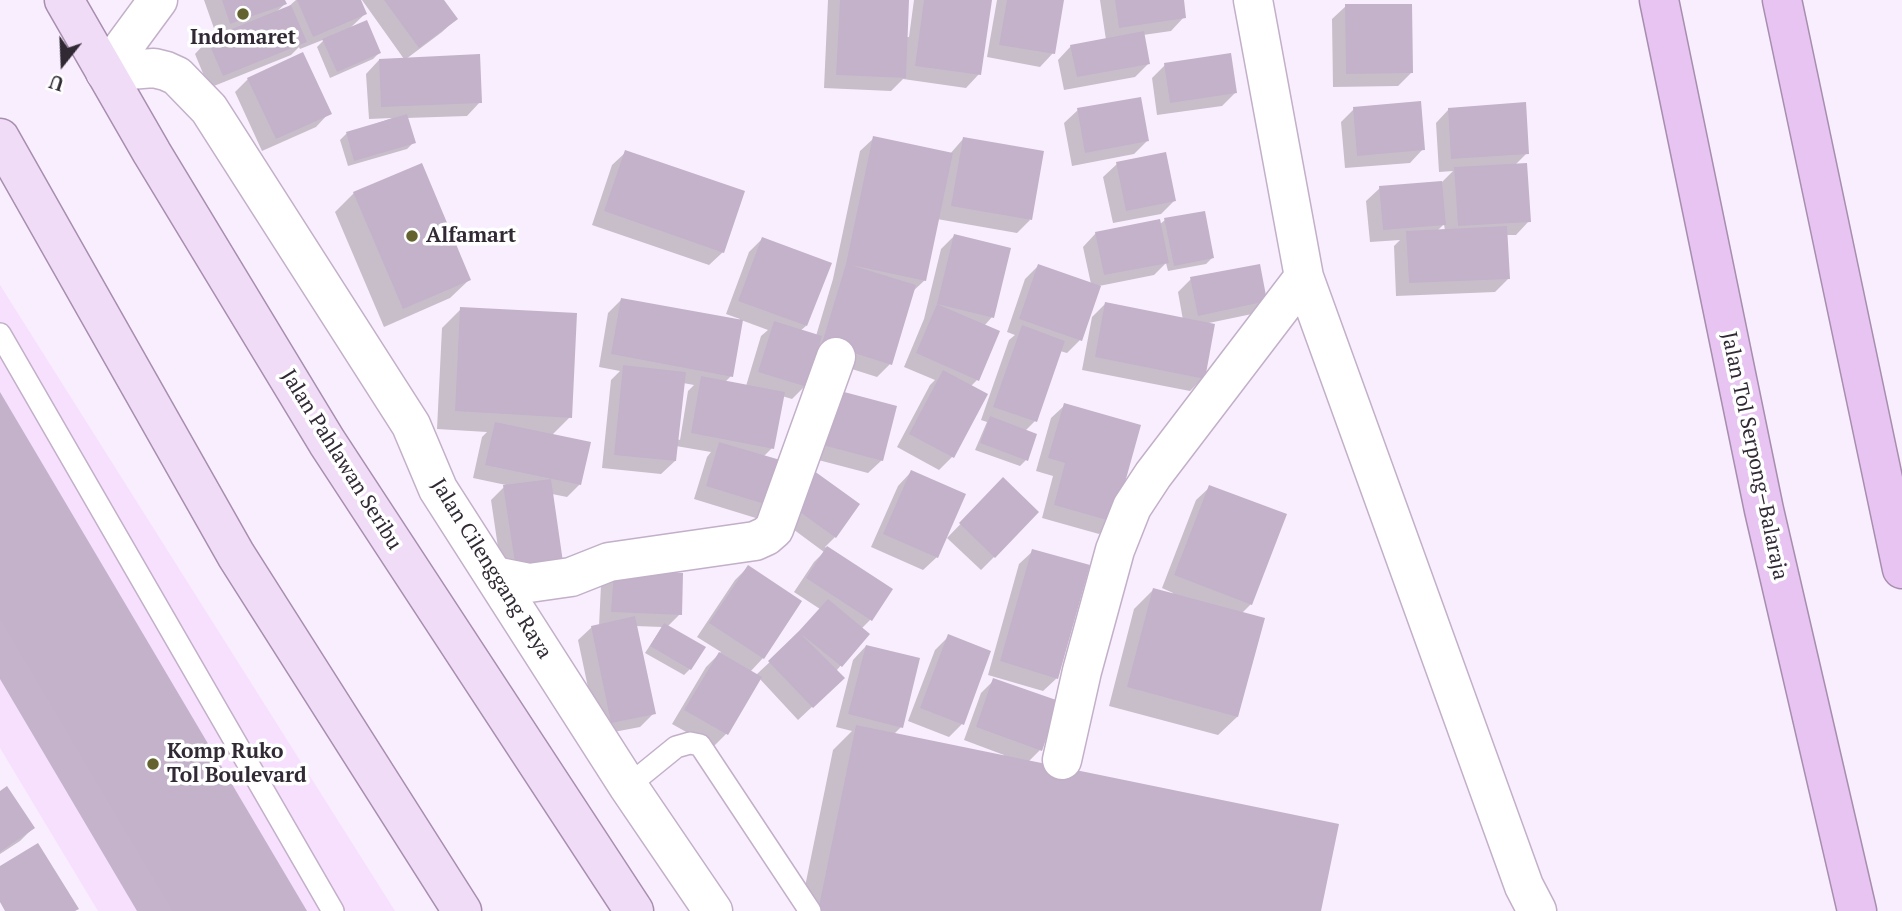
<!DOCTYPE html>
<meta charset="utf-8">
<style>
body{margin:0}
#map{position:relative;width:1902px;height:911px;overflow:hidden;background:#f9eefd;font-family:"PT Serif",serif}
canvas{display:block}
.north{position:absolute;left:28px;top:28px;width:70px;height:70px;-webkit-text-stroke:5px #fff;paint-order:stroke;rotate:198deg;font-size:19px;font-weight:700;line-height:28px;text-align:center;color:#312a34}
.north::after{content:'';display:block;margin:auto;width:24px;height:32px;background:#312a34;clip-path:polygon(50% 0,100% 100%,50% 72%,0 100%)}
</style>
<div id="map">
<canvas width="1902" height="911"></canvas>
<div class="north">U</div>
</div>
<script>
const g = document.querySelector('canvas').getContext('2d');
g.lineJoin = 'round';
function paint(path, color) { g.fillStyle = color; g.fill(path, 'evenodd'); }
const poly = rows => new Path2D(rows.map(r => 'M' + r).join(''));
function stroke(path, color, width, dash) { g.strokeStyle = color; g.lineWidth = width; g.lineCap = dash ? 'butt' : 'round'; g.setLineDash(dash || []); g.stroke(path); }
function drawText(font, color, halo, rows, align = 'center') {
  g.font = font + ' "PT Serif",serif'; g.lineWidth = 7; g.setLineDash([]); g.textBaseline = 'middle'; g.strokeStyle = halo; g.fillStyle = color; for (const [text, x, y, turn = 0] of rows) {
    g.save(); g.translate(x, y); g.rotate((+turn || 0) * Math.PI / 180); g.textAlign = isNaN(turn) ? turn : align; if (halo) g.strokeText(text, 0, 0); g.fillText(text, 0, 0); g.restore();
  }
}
paint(poly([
 [0,285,395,911,98,911,0,748]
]), '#f7dffe');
paint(poly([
 [204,0,283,0,285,4,275,13,287,8,296,0,359,0,365,14,349,29,379,53,373,59,330,78,317,47,325,39,300,49,299,47,291,55,209,88,195,54,208,40,217,37],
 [362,0,442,0,456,19,442,32,406,59,480,102,467,116,406,118,414,142,407,149,348,166,340,140,346,134,392,118,369,119,366,74,379,60,404,59],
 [828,0,908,0,906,37,909,37,914,0,990,0,979,74,966,88,903,79,891,91,824,88],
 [997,0,1063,0,1053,53,1040,67,987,57],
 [1100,0,1182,0,1184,17,1171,31,1143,35,1148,64,1135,77,1064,90,1058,60,1071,46,1106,40],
 [1346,6,1411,73,1398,86,1333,87,1332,19],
 [1165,65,1235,93,1222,106,1157,115,1152,78],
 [248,79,329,113,316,127,262,151,235,92],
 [1354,109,1423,149,1410,163,1345,168,1341,122],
 [1449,109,1527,153,1514,166,1529,221,1516,235,1506,235,1508,279,1495,292,1396,296,1394,246,1400,240,1370,242,1366,201,1380,188,1441,183,1453,171,1439,172,1436,123],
 [1444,224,1445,231,1437,231],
 [1078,110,1147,141,1134,154,1072,166,1064,123],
 [874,138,950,154,963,139,1030,220,1017,233,937,219,925,280,911,293,890,364,877,377,814,357,805,386,792,399,782,396,772,448,763,457,773,506,759,519,694,499,707,457,711,452,676,446,675,461,661,474,602,468,611,380,620,371,599,367,608,313,621,300,739,321,740,319,726,314,749,252,762,239,806,326,800,331,816,336,833,279,860,151],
 [741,320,768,330,761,336,746,386,725,382,731,376],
 [683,383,694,385,688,391,680,440,677,439],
 [626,152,723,252,709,265,592,225,612,165],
 [1117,164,1174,201,1161,214,1113,223,1103,177],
 [354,193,469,280,450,298,384,327,335,212],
 [1165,220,1212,258,1206,264,1168,271,1166,263,1154,275,1099,286,1080,340,1067,353,1060,351,1035,421,1025,431,1026,460,1020,466,975,450,987,422,981,420,1009,340,1015,335,1007,332,1025,279,1038,266,1091,284,1083,247,1096,233,1159,225],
 [954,236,992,317,984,326,977,380,971,386,986,394,952,457,939,470,897,447,930,385,935,380,904,367,924,319,941,249],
 [1191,279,1265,301,1252,314,1204,324,1203,378,1190,391,1082,370,1092,317,1105,304,1183,320,1178,292],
 [461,309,570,417,552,435,580,484,567,497,552,494,504,588,491,500,506,485,473,478,482,437,487,432,437,429,442,328],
 [0,396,305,911,137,911,0,679],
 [1065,405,1112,521,1099,534,1042,518,1053,476,1036,471,1051,418],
 [895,407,882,460,868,473,803,456],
 [911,472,937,557,923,570,871,547,898,486],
 [1003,480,994,557,981,570,947,538],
 [797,484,835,537,825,547,890,590,870,620,861,629,867,635,836,671,829,691,798,720,759,678,726,734,713,747,672,724,706,667,721,652,697,637,735,580,748,567,763,658,750,672,756,675,791,642,820,609,794,592,814,562,824,552,774,515],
 [1210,487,1251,604,1241,614,1237,717,1218,735,1109,706,1134,609,1153,590,1173,595,1173,593,1162,588,1196,500],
 [1033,551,1057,678,1043,691,988,675,1019,564],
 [614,571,680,614,667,627,690,669,684,675,645,653,662,627,635,626,654,713,640,727,598,735,578,640,592,627,599,626,601,585],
 [948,637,962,724,949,737,908,721,935,650],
 [866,646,901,727,894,734,1003,757,1004,755,964,740,981,693,994,680,1040,750,1028,762,1320,911,800,911,833,750,852,731,836,727,853,660],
 [0,793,33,828,20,841,0,854]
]), '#0003');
paint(poly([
 [222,0,285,0,287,4,230,24],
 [297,0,361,0,367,14,313,37],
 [384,0,444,0,458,19,419,48],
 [840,0,909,0,906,78,836,75],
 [924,0,992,0,981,75,915,66],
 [1007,0,1064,0,1055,54,999,45],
 [1115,0,1184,0,1186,18,1119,28],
 [1345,4,1412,4,1413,73,1346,74],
 [291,5,307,42,223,76,207,39],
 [367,20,381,53,337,72,322,39],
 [1144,31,1150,64,1077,77,1070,45],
 [303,52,332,114,276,139,247,78],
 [1231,53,1237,93,1170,103,1164,63],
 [480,54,482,103,381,107,379,59],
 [1141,97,1149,141,1085,153,1077,108],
 [1421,101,1425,150,1357,156,1353,107],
 [1526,102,1529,154,1451,159,1448,108],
 [407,114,416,143,354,161,346,132],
 [873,136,953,153,926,281,851,265,916,285,892,365,822,343,846,264],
 [963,137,1044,151,1032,220,951,206],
 [625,150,745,191,724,253,604,211],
 [1166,152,1176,201,1126,211,1116,162],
 [422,163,471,280,403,309,353,192],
 [1527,163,1531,222,1458,226,1454,167],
 [1442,181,1446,225,1383,230,1379,186],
 [1205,211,1214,258,1174,266,1164,218],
 [1160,219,1169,263,1104,275,1095,232],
 [1507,226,1510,279,1409,283,1406,231],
 [954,234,1011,248,994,318,937,304,1000,331,979,381,916,353,937,304],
 [762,237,832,263,807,326,738,301],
 [1038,264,1101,286,1082,341,1019,319],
 [1260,264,1267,301,1198,316,1190,277],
 [621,298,743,320,733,377,611,354],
 [1105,302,1215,324,1205,379,1095,357],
 [460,307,577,313,572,418,455,411],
 [774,321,822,336,807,387,758,372],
 [1022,325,1065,341,1037,422,993,407],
 [623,365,686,372,676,461,614,455],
 [943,370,988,394,954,458,909,434],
 [701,376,785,392,774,449,691,433],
 [829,388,897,406,883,461,815,443],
 [0,392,307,911,173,911,0,618],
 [1064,403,1141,425,1114,522,1054,505,1065,463,1048,458],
 [990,416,1037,434,1028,461,980,443],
 [495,422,591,442,581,485,485,465],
 [719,442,787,462,774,507,706,486],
 [810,468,860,504,836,538,786,502],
 [911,470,966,494,938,558,883,534],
 [1003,477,1039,512,995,558,959,523],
 [551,479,564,569,517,576,503,485],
 [1209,485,1287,514,1252,605,1174,575],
 [827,546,893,589,872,621,806,578],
 [1032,549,1090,565,1058,679,1000,661],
 [748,565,802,601,764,659,709,623],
 [614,570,683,573,682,615,611,612],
 [1153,588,1265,618,1238,717,1127,687],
 [828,599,870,634,842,667,801,634,845,678,813,708,768,661,799,631],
 [635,616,656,714,611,723,591,626],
 [664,623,706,647,691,670,650,646],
 [948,634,991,651,964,725,920,708],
 [866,645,920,658,903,728,848,714],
 [719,652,762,677,728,735,684,710],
 [993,678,1059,701,1042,751,976,727],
 [856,725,1339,824,1321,911,818,911],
 [7,786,35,828,0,852,0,791],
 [38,843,79,909,75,911,5,911,0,902,0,866]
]), '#c3b2c9');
const service = poly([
 [0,334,333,911],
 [628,786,676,747,690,743,700,745,810,911]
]);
const minor = poly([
 [1253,0,1304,277,1524,886,1537,911],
 [494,576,529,583,571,577,609,562,755,541,766,536,774,529,836,357],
 [1062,760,1082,671,1115,550,1132,507,1153,475,1304,277]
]);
const tertiary = poly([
 [105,72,154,68,166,71,177,76,209,109,411,425,438,489,628,786,713,911],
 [105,72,158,0]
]);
const primary = poly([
 [64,0,152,153,327,442,634,911],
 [0,138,236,555,462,911]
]);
const motorway = poly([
 [1659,0,1764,510,1857,911],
 [1782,0,1902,569]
]);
stroke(service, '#c2b0c8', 24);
stroke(minor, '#c2b0c8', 41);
stroke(tertiary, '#c2b0c8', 41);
stroke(primary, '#a78eaf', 41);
stroke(motorway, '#a78eaf', 41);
stroke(service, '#fff', 21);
stroke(minor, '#fff', 38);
stroke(tertiary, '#fff', 38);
stroke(primary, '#f1dcf7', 38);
stroke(motorway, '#e7c4f1', 38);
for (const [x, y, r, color] of [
 [243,14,7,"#646330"],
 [412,236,7,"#646330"],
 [153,764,7,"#646330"]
]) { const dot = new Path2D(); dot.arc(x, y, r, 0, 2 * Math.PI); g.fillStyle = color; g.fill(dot); stroke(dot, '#fff', 2.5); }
drawText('bold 21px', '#312a34', '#fff', [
 ["Indomaret",243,38,"center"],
 ["Alfamart",426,236],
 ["Komp Ruko",167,752],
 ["Tol Boulevard",167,776]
], 'left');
drawText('21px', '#312a34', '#fff', [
 ["Jalan Tol Serpong–Balaraja",1754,456,78],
 ["Jalan Pahlawan Seribu",341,460,58],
 ["Jalan Cilenggang Raya",491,569,58]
]);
</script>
